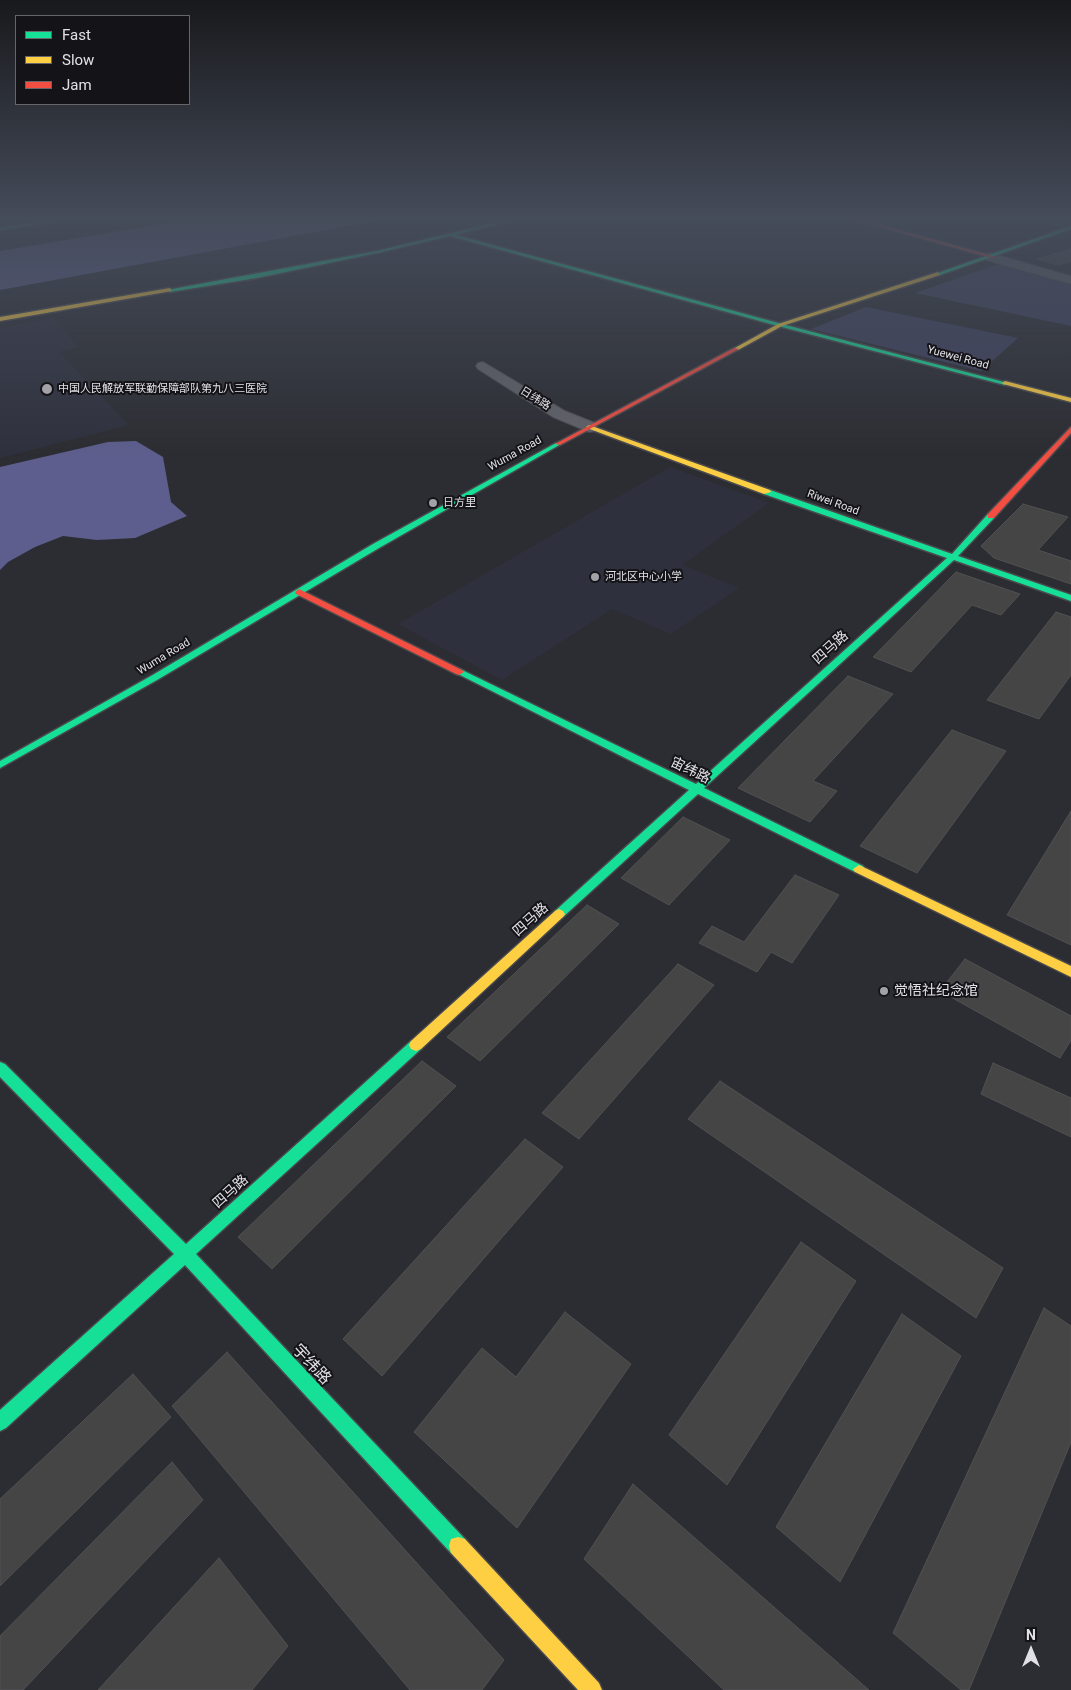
<!DOCTYPE html>
<meta charset="utf-8">
<style>
body{margin:0}
#map{position:relative;width:1071px;height:1690px;overflow:hidden;background:#2c2d32;font-family:Roboto,sans-serif}
canvas{display:block}
.legend{position:absolute;left:15px;top:15px;width:175px;height:90px;box-sizing:border-box;background:#141418;border:1px solid #66666a;margin:0;padding:6px 9px;list-style:none;font-size:15px;color:#e0e0e6}
.legend li{display:flex;align-items:center;gap:10px;height:25px}
.legend b{width:25px;border:1px solid #66666a}
.north{position:absolute;left:1006px;top:1625px;width:50px;height:50px;-webkit-text-stroke:4px #141418;paint-order:stroke;rotate:0deg;font-size:14px;font-weight:700;line-height:20px;text-align:center;color:#e0e0e6}
.north::after{content:'';display:block;margin:auto;width:18px;height:22px;background:#e0e0e6;clip-path:polygon(50% 0,100% 100%,50% 72%,0 100%)}
</style>
<div id="map">
<canvas width="1071" height="1690"></canvas>
<ul class="legend">
<li><b style="height:6px;background:#16e098"></b>Fast</li>
<li><b style="height:6px;background:#ffcf43"></b>Slow</li>
<li><b style="height:6px;background:#f24e42"></b>Jam</li>
</ul>
<div class="north">N</div>
</div>
<script>
const g = document.querySelector('canvas').getContext('2d');
g.lineJoin = 'round';
function paint(path, color) { g.fillStyle = color; g.fill(path, 'evenodd'); }
const poly = rows => new Path2D(rows.map(r => 'M' + r).join(''));
function stroke(path, color, width, dash) { g.strokeStyle = color; g.lineWidth = width; g.lineCap = dash ? 'butt' : 'round'; g.setLineDash(dash || []); g.stroke(path); }
function drawText(font, color, halo, rows, align = 'center') {
  g.font = font + ' Roboto,"Noto Sans SC",sans-serif'; g.lineWidth = 4; g.setLineDash([]); g.textBaseline = 'middle'; g.strokeStyle = halo; g.fillStyle = color; for (const [text, x, y, turn = 0] of rows) {
    g.save(); g.translate(x, y); g.rotate((+turn || 0) * Math.PI / 180); g.textAlign = isNaN(turn) ? turn : align; if (halo) g.strokeText(text, 0, 0); g.fillText(text, 0, 0); g.restore();
  }
}
paint(poly([
 [54,318,78,347,59,352,129,425,0,458,0,328],
 [670,467,769,503,682,565,739,588,671,634,612,609,502,680,398,624]
]), '#2f303d');
paint(poly([
 [998,264,1071,285,1071,326,915,293],
 [866,307,1018,338,981,371,811,329]
]), '#3f405c');
paint(poly([
 [185,220,380,220,0,290,0,251],
 [136,441,163,457,171,502,187,516,135,538,97,540,63,536,35,547,8,562,0,570,0,467,108,442]
]), '#5d5e8d');
const building = poly([
 [1071,249,1071,261,1058,265,1037,259,1071,249],
 [1023,504,1068,517,1038,550,1071,561,1071,584,994,558,981,546,1023,504],
 [956,572,1020,594,1001,615,972,605,911,672,873,657,956,572],
 [1056,612,1071,617,1071,675,1039,719,987,700,1056,612],
 [848,676,893,694,813,781,837,791,810,822,738,788,848,676],
 [952,730,1006,751,917,873,860,846,952,730],
 [1071,811,1071,945,1007,915,1071,811],
 [683,817,730,840,669,905,621,878,683,817],
 [795,875,839,895,792,963,771,952,757,972,699,943,712,926,744,942,795,875],
 [587,905,619,924,480,1061,447,1037,587,905],
 [965,959,1071,1016,1071,1040,1060,1058,940,991,965,959],
 [678,964,714,985,579,1139,542,1113,678,964],
 [422,1061,456,1086,272,1269,238,1237,422,1061],
 [993,1063,1071,1098,1071,1137,981,1094,993,1063],
 [720,1081,1003,1268,976,1318,688,1119,720,1081],
 [525,1139,563,1167,382,1376,343,1339,525,1139],
 [801,1242,856,1281,727,1485,669,1435,801,1242],
 [1044,1308,1071,1326,1071,1442,969,1690,961,1690,893,1633,1044,1308],
 [565,1312,631,1364,517,1528,414,1432,482,1348,516,1377,565,1312],
 [902,1314,961,1356,840,1582,776,1527,902,1314],
 [227,1352,504,1660,482,1690,410,1690,172,1406,227,1352],
 [133,1374,171,1417,0,1586,0,1499,133,1374],
 [172,1462,203,1500,23,1690,0,1690,0,1636,172,1462],
 [633,1484,869,1690,724,1690,584,1559,633,1484],
 [219,1558,288,1646,252,1690,98,1690,219,1558]
]);
paint(building, '#464546');
stroke(building, '#515152', 1);
const street = poly([
 [990,253,1071,276,1071,284,986,260,984,257,986,254,990,253],
 [483,362,565,411,595,423,597,427,595,431,589,432,553,417,478,369,476,366,478,363,483,362]
]);
const fast = poly([
 [53,220,62,220,0,230,0,228,53,220],
 [506,220,513,220,456,235,782,324,1008,383,1005,385,778,326,450,236,377,253,257,278,170,292,167,290,377,251,506,220],
 [1071,226,1071,229,940,275,935,274,1071,226],
 [556,443,561,444,379,548,157,680,0,768,0,761,151,676,373,544,556,443],
 [764,490,770,490,952,554,988,514,994,514,994,518,958,556,1071,595,1071,601,954,560,704,788,863,866,865,869,863,872,855,872,698,794,563,917,555,917,553,914,555,911,689,790,454,672,459,669,462,670,696,784,947,558,764,494,764,490],
 [416,1039,421,1041,423,1045,421,1049,196,1254,465,1539,467,1546,465,1553,458,1555,451,1553,185,1265,6,1428,0,1431,0,1410,174,1254,0,1077,0,1062,5,1064,186,1244,411,1041,416,1039]
]);
const slow = poly([
 [938,272,940,275,782,326,738,350,733,349,778,324,938,272],
 [170,288,172,291,0,321,0,317,170,288],
 [1005,381,1071,398,1071,402,1003,384,1002,383,1005,381],
 [589,425,770,490,771,492,764,494,587,428,586,427,589,425],
 [859,865,1071,966,1071,977,855,872,853,869,859,865],
 [559,909,563,911,565,914,563,917,421,1049,416,1051,411,1049,409,1045,411,1041,555,911,559,909],
 [458,1537,465,1539,599,1683,602,1690,578,1690,451,1553,449,1546,451,1539,458,1537]
]);
const jam = poly([
 [856,220,862,220,996,257,992,258,856,220],
 [734,348,739,349,560,445,555,444,734,348],
 [1071,427,1071,433,994,518,988,518,988,514,1071,427],
 [299,589,462,670,464,672,459,675,456,674,296,594,295,592,299,589]
]);
stroke(street, '#4a4a4e', 2);
stroke(fast, '#4a4a4e', 3);
stroke(slow, '#4a4a4e', 3);
stroke(jam, '#4a4a4e', 3);
paint(street, '#62636a');
paint(fast, '#16e098');
paint(slow, '#ffcf43');
paint(jam, '#f24e42');
const sky = g.createLinearGradient(0, 0, 0, 456);
sky.addColorStop(0, '#18191c');
sky.addColorStop(0.48, '#454c5a');
sky.addColorStop(1, '#454c5a00');
g.fillStyle = sky;
g.fillRect(0, 0, 1071, 456);
for (const [x, y, r, color] of [
 [47,389,6,"#a1a1a7"],
 [433,503,5,"#a1a1a7"],
 [595,577,5,"#a1a1a7"],
 [884,991,5,"#a1a1a7"]
]) { const dot = new Path2D(); dot.arc(x, y, r, 0, 2 * Math.PI); g.fillStyle = color; g.fill(dot); stroke(dot, '#141418', 2); }
drawText('11px', '#e0e0e6', '#141418', [
 ["Yuewei Road",958,358,15],
 ["日纬路",535,399,32],
 ["Wuma Road",515,454,-29],
 ["Riwei Road",833,503,20],
 ["Wuma Road",164,657,-31]
]);
drawText('11px', '#e0e0e6', '#141418', [
 ["中国人民解放军联勤保障部队第九八三医院",58,389],
 ["日方里",443,503],
 ["河北区中心小学",605,577]
], 'left');
drawText('14px', '#e0e0e6', '#141418', [
 ["四马路",831,648,-42],
 ["宙纬路",690,771,26],
 ["四马路",531,920,-42],
 ["四马路",231,1192,-42]
]);
drawText('14px', '#e0e0e6', '#141418', [
 ["觉悟社纪念馆",894,991]
], 'left');
drawText('16px', '#e0e0e6', '#141418', [
 ["宇纬路",311,1365,47]
]);
</script>
